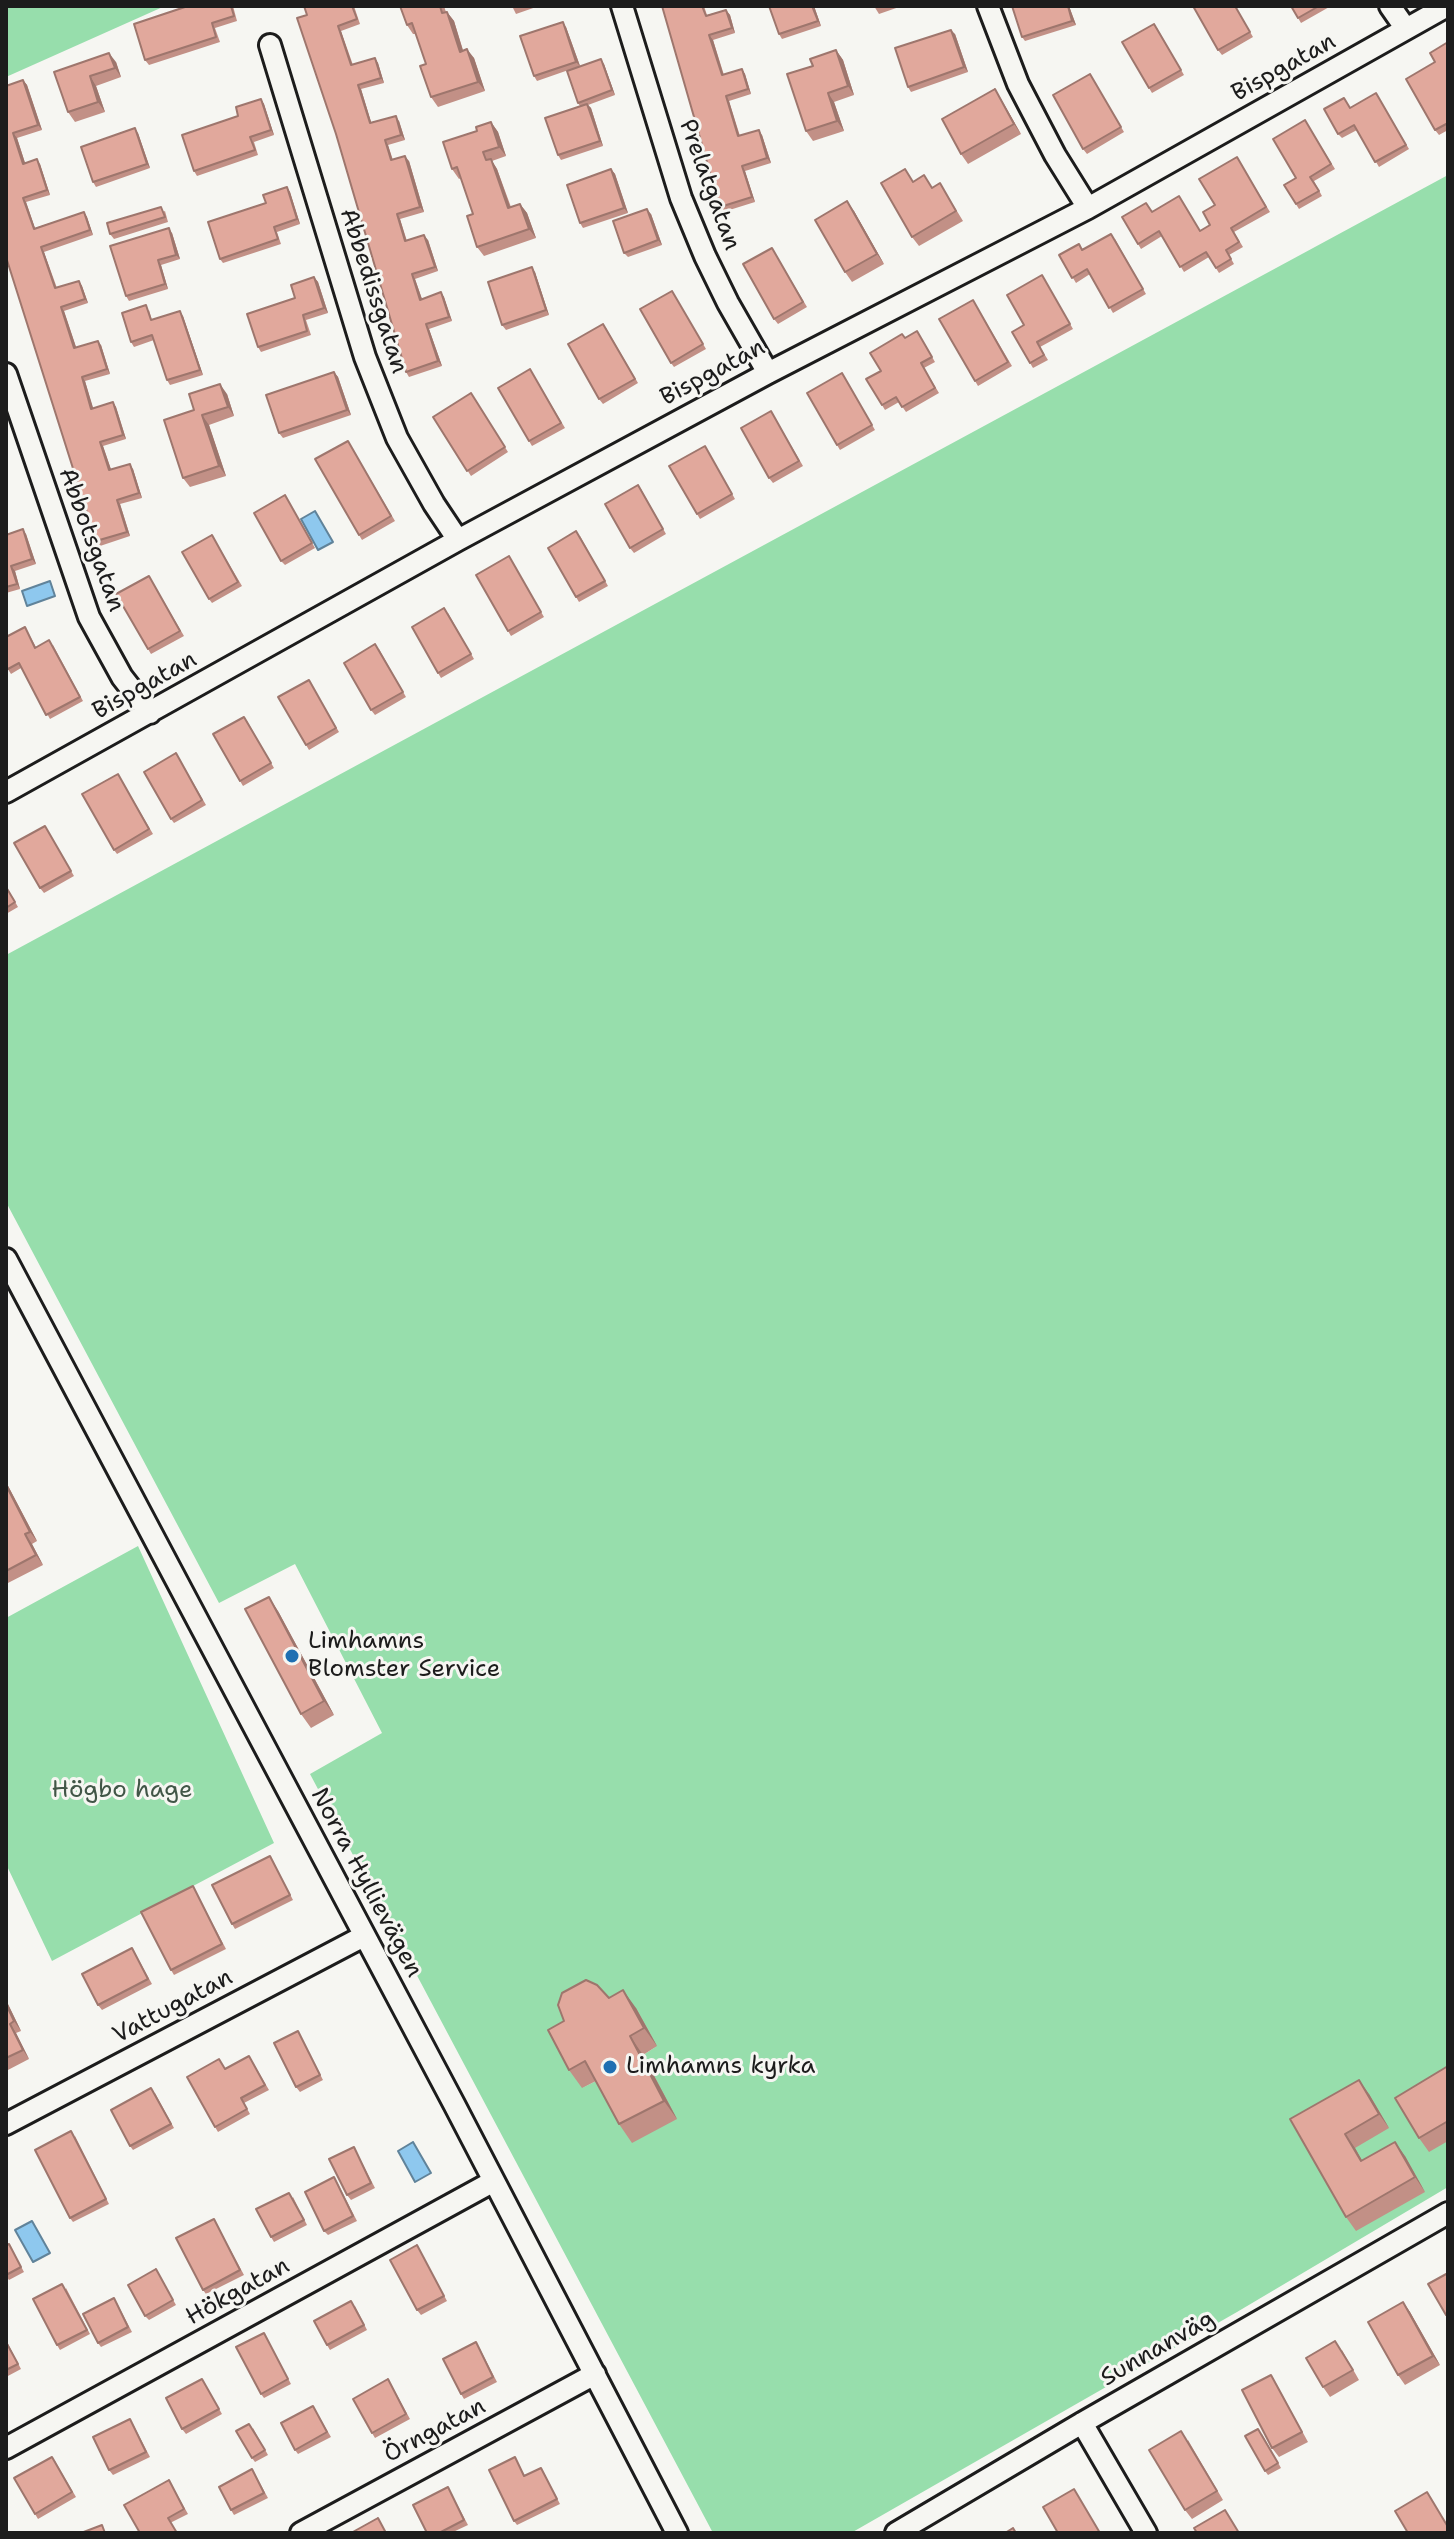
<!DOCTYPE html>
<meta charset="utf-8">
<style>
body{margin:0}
#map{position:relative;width:1454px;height:2539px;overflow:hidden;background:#f6f6f2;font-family:"Shantell Sans",sans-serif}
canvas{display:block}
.frame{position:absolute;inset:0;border:8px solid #1c1c1c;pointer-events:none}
</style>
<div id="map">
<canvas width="1454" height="2539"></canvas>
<div class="frame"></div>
</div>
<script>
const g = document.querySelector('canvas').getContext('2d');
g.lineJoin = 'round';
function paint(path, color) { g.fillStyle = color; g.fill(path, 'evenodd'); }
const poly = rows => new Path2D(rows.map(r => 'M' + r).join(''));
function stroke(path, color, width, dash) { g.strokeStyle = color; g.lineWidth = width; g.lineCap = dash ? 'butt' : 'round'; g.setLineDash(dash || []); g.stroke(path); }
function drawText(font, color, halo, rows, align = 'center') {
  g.font = font + ' "Shantell Sans",sans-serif'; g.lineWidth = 6; g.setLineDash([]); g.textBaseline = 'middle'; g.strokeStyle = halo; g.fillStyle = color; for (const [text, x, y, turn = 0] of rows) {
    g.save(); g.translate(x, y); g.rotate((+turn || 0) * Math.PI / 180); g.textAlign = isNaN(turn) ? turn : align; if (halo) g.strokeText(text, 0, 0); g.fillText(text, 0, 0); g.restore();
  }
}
paint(poly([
 [6,6,165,6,6,77],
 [1448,175,1448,2187,1237,2312,851,2533,713,2533,310,1774,382,1733,295,1564,219,1603,6,1202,6,955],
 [657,2046,643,2055,676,2119,598,2080,582,2088],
 [138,1546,274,1843,52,1961,6,1864,6,1618]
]), '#97deac');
const water = poly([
 [315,511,333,542,318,550,301,519,315,511],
 [50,581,55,596,27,606,22,591,50,581],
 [413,2142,431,2173,415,2182,398,2151,413,2142],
 [32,2221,50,2253,33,2262,15,2230,32,2221]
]);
paint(water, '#8ec8ee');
stroke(water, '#60839a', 2);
const minor = poly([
 [622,6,681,198,705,256,728,303,768,373],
 [988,6,1018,84,1055,155,1088,208],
 [1390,6,1406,29],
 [270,45,365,357,397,438,434,504,458,540],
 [6,374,89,617,122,677,150,713],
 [6,792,458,540,768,373,1088,208,1447,6],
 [6,1259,454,2104,677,2533],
 [6,2124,364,1936],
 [1082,2423,1146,2533],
 [6,2448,494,2181],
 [301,2533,595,2374],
 [896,2533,1082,2423,1448,2213]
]);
stroke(minor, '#1c1c1c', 26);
stroke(minor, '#f6f6f2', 20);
paint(poly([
 [188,6,233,6,237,21,215,28,220,42,149,65,145,60],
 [354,6,360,24,341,31,353,65,375,58,378,63,384,83,361,89,371,122,399,121,405,140,388,145,393,160,409,161,424,212,400,219,407,241,428,240,438,271,415,279,422,299,441,292,444,297,452,321,429,329,442,366,409,377,406,372,307,15],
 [400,6,444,6,446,12,447,12,454,21,463,50,474,58,485,91,438,107,431,97,426,64,416,34,413,34,407,25],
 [512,6,539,6,516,14],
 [662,6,704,6,707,15,726,10,730,15,735,33,713,40,724,75,742,69,745,74,751,94,729,101,740,136,762,135,771,163,745,171,755,202,723,212,720,207],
 [769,6,814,6,821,26,782,39,779,34],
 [874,6,902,6,879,14],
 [1012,6,1069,6,1076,25,1025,41,1022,37],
 [1235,6,1253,37,1222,55,1218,50],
 [1291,6,1331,6,1301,23],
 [566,27,580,66,537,81,534,76],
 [1157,28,1184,75,1152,93,1149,88],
 [955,34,968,72,911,92,908,87],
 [1448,42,1448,130,1439,135,1435,130,1435,62],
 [836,50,843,60,854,95,834,102,844,131,813,141,806,131,813,66],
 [116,62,121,77,96,86,105,112,75,122,68,112,54,72],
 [604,64,615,95,588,105,591,108,603,146,561,160,558,155,580,106,578,103],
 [1093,79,1124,132,1087,154,1083,149],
 [23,80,27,85,42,130,17,138,25,163,40,164,50,195,26,202,35,228,84,212,87,217,93,235,44,252,57,288,79,281,82,286,88,303,64,311,76,347,101,345,110,374,85,381,93,409,113,402,116,407,126,439,103,446,111,470,133,469,142,498,120,504,130,536,100,546,96,541,6,257,7,101],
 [1376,93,1409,149,1379,167,1357,130,1342,138,1338,134,1350,108],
 [261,99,264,104,274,135,254,142,258,155,197,176,194,171,238,116],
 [1001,99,1021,134,968,164,961,154],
 [1305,120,1335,169,1314,181,1322,196,1299,209,1284,185,1296,178],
 [491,122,498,132,506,156,492,161,497,169,511,207,520,204,527,213,536,238,484,256,477,247,473,214,461,178,459,179,452,169,477,131],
 [138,133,150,168,96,187,93,182],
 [1237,157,1270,212,1234,232,1243,247,1229,255,1234,264,1219,273,1209,257,1184,272,1162,236,1141,249,1122,217,1152,212,1200,231,1210,225,1215,205],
 [611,169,615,174,628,213,583,228,580,223],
 [914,181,933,187,940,183,963,221,919,246,912,237],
 [287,187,290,192,300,224,277,232,281,244,223,263,220,259,266,203],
 [165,211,168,222,114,239,110,234],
 [854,211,884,264,852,282,845,272],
 [651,214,662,245,628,257,624,253],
 [172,233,180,259,161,265,168,289,129,301,126,296],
 [1115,239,1146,294,1113,313,1090,274,1076,283,1059,255,1083,250],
 [775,253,807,307,778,324,774,319],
 [535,272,549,315,506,330,502,325],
 [1042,275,1073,329,1040,347,1048,360,1033,368,1030,363],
 [314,277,318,282,328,313,306,320,311,335,261,352,258,347,295,298],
 [672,291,706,349,674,367,671,363],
 [976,305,1012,366,978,386,975,381],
 [149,310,152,320,183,316,203,375,170,385,167,380,154,340,134,347,131,342],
 [606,328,638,383,603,404,599,399],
 [917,331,935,362,924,368,939,393,906,412,899,402,885,410,866,379,881,371,905,338],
 [530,369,565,428,532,446,529,441],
 [334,372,338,377,351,415,283,438,279,433],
 [842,373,875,430,840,450,837,445],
 [471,393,508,452,471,476,433,417],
 [227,394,234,416,209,425,226,476,190,487,183,478,194,410],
 [774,416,803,466,773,483,769,478],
 [351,446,395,521,362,540,359,535],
 [705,446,735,499,700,519,697,514],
 [641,489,666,534,634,553,630,548],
 [285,495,315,548,285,565,281,561],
 [26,534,36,564,15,571,20,589,6,593,6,535],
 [212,535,242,586,212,603,209,599],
 [580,536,608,586,579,602,576,597],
 [509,556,544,617,511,636,508,631],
 [149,576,184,636,151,654,148,649],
 [448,613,474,659,441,678,438,673],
 [25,627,36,647,53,645,83,701,50,719,21,668,11,674,6,666],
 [379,649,406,697,375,715,371,710],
 [309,680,339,732,309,750,306,745],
 [247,721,274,768,243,786,240,781],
 [179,758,206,805,174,823,171,819],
 [118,774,153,834,117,854,114,850],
 [45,826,74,876,44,893,40,888],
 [6,886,18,907,6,914],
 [6,1482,37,1541,32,1544,43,1565,6,1584],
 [278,1611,334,1715,311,1728,301,1714],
 [273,1861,293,1900,235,1929,232,1924],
 [193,1886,226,1949,174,1975,171,1970],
 [135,1953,152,1984,102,2010,98,2005],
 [609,1998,636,2008,657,2046,643,2055,677,2119,632,2143,619,2124,596,2081,582,2088,569,2070],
 [6,2000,21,2031,16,2033,29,2059,6,2071],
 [298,2031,323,2080,300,2092,296,2087],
 [252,2061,269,2090,244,2103,250,2114,218,2132,215,2127,226,2069],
 [1448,2066,1448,2141,1429,2152,1419,2138],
 [155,2093,174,2128,133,2150,130,2146],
 [1369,2094,1389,2128,1355,2148,1362,2161,1405,2156,1425,2192,1356,2231,1346,2217,1290,2119],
 [75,2136,109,2204,73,2222,70,2218],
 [354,2147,375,2188,351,2200,347,2195],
 [337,2182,357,2221,328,2235,324,2231],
 [293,2197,307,2225,274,2242,271,2237],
 [214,2219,244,2275,206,2294,203,2290],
 [9,2244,24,2272,9,2280,6,2276,6,2245],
 [417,2245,447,2301,421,2315,417,2310],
 [156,2269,176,2305,149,2320,145,2316],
 [66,2288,90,2334,60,2350,57,2345],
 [1403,2302,1410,2312,1440,2365,1405,2385,1398,2375],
 [117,2303,132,2332,101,2347,98,2343],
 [355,2306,367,2330,330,2350,327,2345],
 [264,2333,291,2384,264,2398,261,2394],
 [6,2340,21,2369,6,2377],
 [479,2347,497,2382,464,2399,461,2394],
 [1342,2350,1359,2380,1330,2397,1323,2387],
 [1271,2375,1277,2385,1308,2442,1279,2457,1272,2448],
 [202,2379,222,2414,186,2434,182,2429],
 [391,2384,410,2419,375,2438,372,2433],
 [313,2406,331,2437,298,2454,295,2450],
 [133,2424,150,2457,113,2475,109,2470],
 [253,2428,268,2455,255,2462,252,2458],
 [1262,2434,1281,2468,1268,2475,1265,2471],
 [1188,2440,1223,2500,1192,2519,1185,2510],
 [515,2457,525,2476,544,2473,560,2504,517,2525,514,2521],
 [55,2461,76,2497,38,2519,35,2514],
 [255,2474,268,2498,234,2515,231,2510],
 [169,2480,188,2514,172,2522,140,2533],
 [448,2487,468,2525,451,2533,427,2533]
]), '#c29086');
paint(poly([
 [812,6,814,6,821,26,818,21],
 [1068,6,1069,6,1076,25,1072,21],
 [726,10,730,15,735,33,732,28],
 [447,12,454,21,466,61,460,52],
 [563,22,566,27,580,66,576,62],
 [338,26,341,31,354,70,351,65],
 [951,30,955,34,968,72,964,67],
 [709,35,713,40,725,80,722,75],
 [467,49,474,58,485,91,478,82],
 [836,50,843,60,854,95,848,86],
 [109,53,116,62,121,77,115,68],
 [375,58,378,63,384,83,381,78],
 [601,59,604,64,615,95,612,90],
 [742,69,745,74,751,94,748,89],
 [90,76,96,86,105,112,98,102],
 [23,80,27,85,42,130,38,125],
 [358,85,361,89,373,128,370,123],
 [995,89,1001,99,1021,134,1014,124],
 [828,93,834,102,844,131,837,121],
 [726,96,729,101,741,141,738,136],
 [261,99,264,104,274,135,271,130],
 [587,104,591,108,603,146,600,141],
 [396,116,399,121,405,140,401,135],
 [491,122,498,132,506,156,499,147],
 [135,128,138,133,150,168,147,164],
 [759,130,762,135,771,163,767,158],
 [13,133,17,138,27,169,23,164],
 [385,140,388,145,394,165,391,160],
 [405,156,409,161,424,212,420,207],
 [37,159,40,164,50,195,47,190],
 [491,159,497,169,514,218,508,208],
 [742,166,745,171,755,202,752,197],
 [611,169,615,174,628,213,624,208],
 [287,187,290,192,300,224,297,219],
 [23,198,26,202,37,234,34,229],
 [847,201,854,211,884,264,877,254],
 [520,204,527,213,536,238,529,229],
 [647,209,651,214,662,245,658,240],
 [84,212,87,217,93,235,90,230],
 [397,214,400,219,408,246,405,241],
 [169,228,172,233,180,259,176,255],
 [424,235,428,240,438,271,435,267],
 [41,247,44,252,58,293,55,288],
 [158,260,161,265,168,289,165,284],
 [532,267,535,272,549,315,546,310],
 [412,274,415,279,424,305,420,300],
 [314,277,318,282,328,313,324,308],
 [79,281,82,286,88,303,85,299],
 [441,292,444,297,452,321,449,317],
 [61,307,64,311,78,353,74,348],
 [180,311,183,316,203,375,200,370],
 [426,324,429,329,442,366,438,361],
 [98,341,101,345,110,374,107,369],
 [334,372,338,377,351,415,347,410],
 [82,377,85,381,95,414,91,409],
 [220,384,227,394,234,416,228,407],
 [113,402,116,407,126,439,123,435],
 [202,415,209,425,226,476,219,466],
 [100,442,103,446,113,475,109,470],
 [130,464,133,469,142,498,139,493],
 [117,500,120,504,130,536,127,532],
 [23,529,26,534,36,564,32,559],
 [11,566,15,571,20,589,17,584],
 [6,1482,37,1541,30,1532,6,1485],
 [25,1534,32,1544,43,1565,36,1555],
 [269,1597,278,1611,334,1715,324,1701],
 [623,1990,636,2008,657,2046,644,2028],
 [6,2000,21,2031,14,2021,6,2004],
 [10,2024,16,2033,29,2059,23,2050],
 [630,2036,643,2055,677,2119,664,2101],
 [1359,2080,1369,2094,1389,2128,1379,2114],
 [1345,2134,1355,2148,1371,2176,1361,2161],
 [1395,2142,1405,2156,1425,2192,1415,2177],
 [1403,2302,1410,2312,1440,2365,1433,2356]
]), '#9e766d');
const building = poly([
 [188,6,231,6,234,16,212,23,216,37,145,60,134,24,188,6],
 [304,6,352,6,357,19,338,26,351,65,375,58,381,78,358,85,370,123,396,116,401,135,385,140,391,160,405,156,420,207,397,214,405,241,424,235,435,267,412,274,420,300,441,292,449,317,426,324,438,361,406,372,336,134,297,18,307,15,304,6],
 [400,6,440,6,442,13,447,12,460,52,467,49,478,82,431,97,420,66,426,64,412,23,407,25,400,6],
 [662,6,702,6,706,16,726,10,732,28,709,35,722,75,742,69,748,89,726,96,738,136,759,130,767,158,742,166,752,197,720,207,662,6],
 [769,6,812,6,818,21,779,34,769,6],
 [1012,6,1068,6,1072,21,1022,37,1012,6],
 [1193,6,1235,6,1250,32,1218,50,1193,6],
 [1291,6,1319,6,1298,18,1291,6],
 [563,22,576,62,534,76,520,36,563,22],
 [1154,24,1181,70,1149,88,1122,42,1154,24],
 [951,30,964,67,908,87,895,48,951,30],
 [1448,42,1448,123,1435,130,1406,79,1435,62,1430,53,1448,42],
 [836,50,848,86,828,93,837,121,806,131,787,74,813,66,810,59,836,50],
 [109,53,115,68,90,76,98,102,68,112,54,72,109,53],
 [601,59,612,90,578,103,567,71,601,59],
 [1090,74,1121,127,1083,149,1053,95,1090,74],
 [23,80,38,125,13,133,23,164,37,159,47,190,23,198,34,229,84,212,90,230,41,247,55,288,79,281,85,299,61,307,74,348,98,341,107,369,82,377,91,409,113,402,123,435,100,442,109,470,130,464,139,493,117,500,127,532,96,541,6,257,6,86,23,80],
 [995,89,1014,124,961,154,942,119,995,89],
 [1376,93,1406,145,1375,162,1354,125,1338,134,1324,109,1344,98,1350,108,1376,93],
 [261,99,271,130,250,137,255,150,194,171,182,135,238,116,236,107,261,99],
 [587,104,600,141,558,155,545,118,587,104],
 [1305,120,1331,164,1310,177,1319,191,1296,204,1284,185,1296,178,1273,139,1305,120],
 [491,122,499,147,483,152,486,160,491,159,508,208,520,204,529,229,477,247,467,216,473,214,457,167,452,169,443,142,477,131,476,127,491,122],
 [135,128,147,164,93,182,81,147,135,128],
 [1237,157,1266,207,1231,228,1239,242,1226,250,1231,259,1216,268,1206,252,1180,267,1159,231,1138,244,1122,217,1146,203,1152,212,1179,196,1200,231,1210,225,1203,212,1215,205,1199,179,1237,157],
 [611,169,624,208,580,223,567,185,611,169],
 [905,169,913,182,924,175,932,188,940,183,956,211,912,237,881,183,905,169],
 [287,187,297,219,274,227,278,239,220,259,208,222,266,203,263,195,287,187],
 [847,201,877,254,845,272,815,220,847,201],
 [161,207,165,217,110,234,107,223,161,207],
 [647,209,658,240,624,253,613,221,647,209],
 [169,228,176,255,158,260,165,284,126,296,110,246,169,228],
 [1111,234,1143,289,1109,308,1087,269,1072,278,1059,255,1079,244,1082,250,1111,234],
 [772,248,803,302,774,319,743,264,772,248],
 [532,267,546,310,502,325,488,282,532,267],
 [1042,275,1070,324,1037,342,1044,355,1030,363,1012,332,1024,325,1007,295,1042,275],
 [314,277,324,308,303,315,307,331,258,347,247,314,295,298,291,285,314,277],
 [672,291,703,344,671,363,640,309,672,291],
 [973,300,1008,362,975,381,939,319,973,300],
 [146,305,151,320,180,311,200,370,167,380,152,335,131,342,122,313,146,305],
 [603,324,635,379,599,399,568,344,603,324],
 [917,331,932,357,921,363,935,388,902,407,896,397,882,405,866,379,881,371,870,353,902,334,905,338,917,331],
 [530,369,561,423,529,441,498,388,530,369],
 [334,372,347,410,279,433,266,395,334,372],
 [842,373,872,425,837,445,807,393,842,373],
 [220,384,228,407,202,415,219,466,183,478,164,420,194,410,189,394,220,384],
 [471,393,505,447,467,471,433,417,471,393],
 [771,411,799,461,769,478,741,428,771,411],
 [348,441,391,516,359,535,315,459,348,441],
 [705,446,732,494,697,514,669,466,705,446],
 [638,485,663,529,630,548,605,504,638,485],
 [285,495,312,543,281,561,254,513,285,495],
 [23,529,32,559,11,566,17,584,6,587,6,535,23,529],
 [576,531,605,581,576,597,548,548,576,531],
 [212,535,238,582,209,599,182,552,212,535],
 [509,556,541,612,508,631,476,575,509,556],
 [149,576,180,631,148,649,116,594,149,576],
 [444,608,471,654,438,673,412,627,444,608],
 [25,627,35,648,49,640,80,697,46,715,19,663,8,669,6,666,6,637,25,627],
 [375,644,403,692,371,710,344,663,375,644],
 [309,680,336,728,306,745,278,697,309,680],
 [244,717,271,763,240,781,213,734,244,717],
 [176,753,202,800,171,819,144,772,176,753],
 [118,774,149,829,114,850,82,794,118,774],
 [45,826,71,871,40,888,14,843,45,826],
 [6,887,15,902,6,908,6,887],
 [6,1485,30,1532,25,1534,36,1555,6,1571,6,1485],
 [269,1597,324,1701,301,1714,245,1609,269,1597],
 [270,1856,290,1895,232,1924,212,1885,270,1856],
 [193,1886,222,1944,171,1970,141,1912,193,1886],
 [132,1948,148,1979,98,2005,82,1974,132,1948],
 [586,1980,597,1985,609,1998,623,1990,644,2028,630,2036,664,2101,619,2124,585,2061,569,2070,548,2030,564,2021,558,2005,562,1993,586,1980],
 [6,2004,14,2021,10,2024,23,2050,6,2058,6,2004],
 [298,2031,320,2075,296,2087,274,2043,298,2031],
 [249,2056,265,2085,241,2098,247,2109,215,2127,187,2077,219,2059,225,2069,249,2056],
 [1448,2066,1448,2121,1419,2138,1395,2098,1448,2066],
 [1359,2080,1379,2114,1345,2134,1361,2161,1395,2142,1415,2177,1346,2217,1290,2119,1359,2080],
 [151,2088,171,2124,130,2146,111,2110,151,2088],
 [71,2131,106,2199,70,2218,35,2150,71,2131],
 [354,2147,371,2183,347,2195,329,2159,354,2147],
 [334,2177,353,2216,324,2231,305,2192,334,2177],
 [289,2193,304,2220,271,2237,256,2209,289,2193],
 [214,2219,240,2270,203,2290,176,2238,214,2219],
 [9,2244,21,2267,6,2275,6,2245,9,2244],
 [417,2245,444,2296,417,2310,390,2260,417,2245],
 [156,2269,173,2300,145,2316,128,2285,156,2269],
 [1448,2273,1448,2314,1446,2315,1428,2284,1448,2273],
 [62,2284,87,2330,57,2345,33,2299,62,2284],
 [114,2298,128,2327,98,2343,83,2314,114,2298],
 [351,2301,364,2325,327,2345,314,2321,351,2301],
 [1403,2302,1433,2356,1398,2375,1368,2322,1403,2302],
 [264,2333,288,2379,261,2394,236,2347,264,2333],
 [1335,2341,1353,2370,1323,2387,1306,2358,1335,2341],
 [6,2342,18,2364,6,2370,6,2342],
 [476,2342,493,2377,461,2394,443,2359,476,2342],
 [1271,2375,1302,2432,1272,2448,1242,2390,1271,2375],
 [202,2379,219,2409,182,2429,166,2398,202,2379],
 [388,2379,406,2414,372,2433,353,2399,388,2379],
 [313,2406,327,2432,295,2450,281,2423,313,2406],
 [130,2419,146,2452,109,2470,93,2437,130,2419],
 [249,2424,265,2450,252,2458,236,2431,249,2424],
 [1258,2429,1278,2463,1265,2471,1245,2436,1258,2429],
 [1181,2431,1217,2491,1185,2510,1149,2450,1181,2431],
 [52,2457,72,2492,35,2514,14,2478,52,2457],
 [515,2457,524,2476,541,2468,557,2499,514,2521,489,2470,515,2457],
 [252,2469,264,2493,231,2510,219,2487,252,2469],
 [169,2480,184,2509,168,2518,177,2533,140,2533,124,2505,169,2480],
 [448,2487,464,2520,439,2533,427,2533,413,2505,448,2487],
 [1074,2489,1100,2533,1058,2533,1043,2507,1074,2489],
 [1427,2492,1448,2527,1448,2533,1408,2533,1395,2511,1427,2492],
 [1225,2510,1239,2533,1197,2533,1194,2528,1225,2510],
 [378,2518,386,2533,351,2533,378,2518],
 [102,2525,105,2533,81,2533,102,2525],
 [1013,2528,1016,2533,1005,2533,1013,2528]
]);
paint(building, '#e1a89c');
stroke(building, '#9e766d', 2);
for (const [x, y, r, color] of [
 [292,1656,8,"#1f6fb2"],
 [610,2067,8,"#1f6fb2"]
]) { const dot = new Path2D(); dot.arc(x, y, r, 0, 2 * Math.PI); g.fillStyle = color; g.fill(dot); stroke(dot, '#f6f6f2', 3); }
drawText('24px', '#1c1c1c', '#f6f6f2', [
 ["Bispgatan",1284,68,-29],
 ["Prelatgatan",709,185,70],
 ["Abbedissgatan",373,291,72],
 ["Bispgatan",713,373,-28],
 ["Abbotsgatan",91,540,70],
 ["Bispgatan",145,686,-29],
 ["Norra Hyllievägen",366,1883,62],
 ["Vattugatan",173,2007,-28],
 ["Hökgatan",238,2292,-29],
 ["Sunnanväg",1158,2349,-30],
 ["Örngatan",435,2431,-28]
]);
drawText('24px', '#1c1c1c', '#f6f6f2', [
 ["Limhamns",308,1642],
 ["Blomster Service",308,1670],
 ["Limhamns kyrka",626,2067]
], 'left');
drawText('24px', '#415647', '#f6f6f2', [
 ["Högbo hage",122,1791]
]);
</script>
